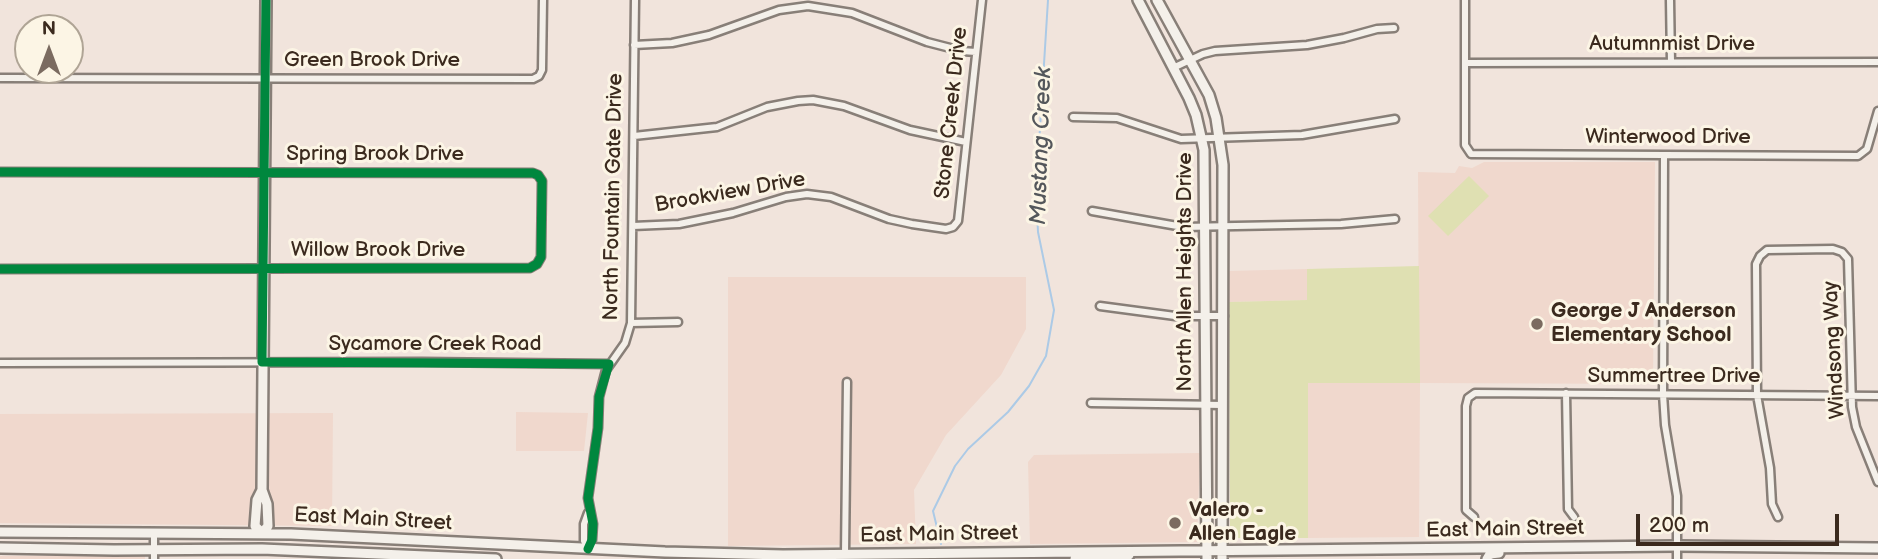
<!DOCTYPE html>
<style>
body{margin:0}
#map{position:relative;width:1878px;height:559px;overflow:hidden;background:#f1e4dc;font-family:"Balsamiq Sans",sans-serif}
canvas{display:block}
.north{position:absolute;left:14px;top:14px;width:70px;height:70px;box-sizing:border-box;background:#fcf5e5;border:2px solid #afa495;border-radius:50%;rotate:0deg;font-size:19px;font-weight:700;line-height:28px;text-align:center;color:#3b2a1e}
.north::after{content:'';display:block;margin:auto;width:24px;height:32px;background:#7b6b60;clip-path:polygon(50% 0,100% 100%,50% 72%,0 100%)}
.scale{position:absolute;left:1636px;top:514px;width:203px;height:32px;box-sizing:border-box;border:4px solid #3b2a1e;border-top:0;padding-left:9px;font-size:21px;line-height:24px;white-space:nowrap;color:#3b2a1e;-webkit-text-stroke:5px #fcf5e5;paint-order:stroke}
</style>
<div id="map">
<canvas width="1878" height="559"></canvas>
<div class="north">N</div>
<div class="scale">200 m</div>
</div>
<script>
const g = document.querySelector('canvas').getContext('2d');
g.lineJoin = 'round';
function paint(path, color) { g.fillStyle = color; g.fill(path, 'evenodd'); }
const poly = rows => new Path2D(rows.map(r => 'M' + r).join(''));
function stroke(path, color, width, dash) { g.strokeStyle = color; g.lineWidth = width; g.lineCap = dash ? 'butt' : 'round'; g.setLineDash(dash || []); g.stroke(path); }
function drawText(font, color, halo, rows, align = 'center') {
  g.font = font + ' "Balsamiq Sans",sans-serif'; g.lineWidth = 6; g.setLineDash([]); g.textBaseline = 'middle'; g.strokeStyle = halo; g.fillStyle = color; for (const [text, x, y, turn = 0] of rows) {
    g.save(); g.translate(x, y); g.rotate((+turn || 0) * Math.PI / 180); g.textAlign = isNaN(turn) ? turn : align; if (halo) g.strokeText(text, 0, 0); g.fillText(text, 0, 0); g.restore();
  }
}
paint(poly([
 [1484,162,1655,162,1653,384,1420,383,1419,537,1308,538,1308,383,1419,382,1418,172,1455,173,1459,166,1472,168],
 [1307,269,1308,300,1229,302,1229,271],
 [728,277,1026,277,1026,329,1001,375,946,435,914,490,916,544,728,546],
 [516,412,588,413,584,451,516,451],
 [333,413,332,526,0,523,0,414],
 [1200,453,1197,542,1030,544,1028,462,1034,455],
 [0,556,145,556,145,559,0,559]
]), '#f0d8cd');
paint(poly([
 [1469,176,1489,196,1448,236,1428,216],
 [1419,266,1420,383,1308,383,1308,538,1230,538,1229,302,1307,300,1307,269]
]), '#dfe0b2');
stroke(poly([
 [941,544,933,511,955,466,968,449,1008,412,1029,386,1046,356,1054,310,1038,232,1036,192,1048,0]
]), '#accae6', 2);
const street = poly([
 [1465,0,1465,145,1471,154,1858,156,1867,149,1878,111],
 [1670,0,1671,62],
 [634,45,672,43,709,35,779,10,808,6,852,13,927,42,962,51,976,52],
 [1466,63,1878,62],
 [1175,67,1203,54,1215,51,1307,45,1344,38,1377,29,1394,28],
 [0,78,533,79,539,76,542,70,543,0],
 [1073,117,1117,118,1181,139,1302,135,1395,119],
 [634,136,717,127,767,107,798,101,813,100,844,106,910,130,966,142],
 [1664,156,1663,394,1665,425,1677,496,1677,559],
 [0,172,533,173,538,175,542,181,541,257,537,264,530,268,0,269],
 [1092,211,1183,227,1341,224,1395,219],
 [633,226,679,224,733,213,786,197,807,194,831,197,889,219,912,224,946,229,953,227,958,221,982,0],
 [1100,306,1175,316,1224,316],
 [631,323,678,322],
 [0,363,422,362,609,364],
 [1566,393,1568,509,1574,517],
 [1091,403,1223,405],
 [1474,517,1466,510,1466,406,1468,398,1475,393,1878,396],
 [1778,517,1772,504,1770,468,1757,395,1756,264,1760,256,1767,250,1833,249,1842,252,1848,259,1852,407,1856,427,1878,482],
 [588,549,592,540,593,524,588,498,598,428,599,397,606,370,625,343,631,323,635,0],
 [588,549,584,541,584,524,588,513],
 [845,554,847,382],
 [154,559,154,532]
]);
const secondary = poly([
 [1138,0,1189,98,1196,115,1204,150,1207,559],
 [1157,0,1209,95,1216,118,1223,165,1222,559],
 [262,490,257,500,255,526,262,533],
 [0,532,291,534,665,552,783,555,1677,546,1878,548],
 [262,533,268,526,267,504,262,490,266,0],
 [0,548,114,550,262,549,496,559],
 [1075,559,1129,555],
 [1487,559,1490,554,1499,553]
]);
stroke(street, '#887f78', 11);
stroke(secondary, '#887f78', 14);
stroke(street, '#f4f0ea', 6);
stroke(secondary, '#f4f0ea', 9);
stroke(poly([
 [266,0,262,362,609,364,599,397,598,428,588,498,593,524,592,540,588,549],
 [0,172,533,173,538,175,542,181,541,257,537,264,530,268,0,269]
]), '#00873e', 9);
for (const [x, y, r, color] of [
 [1537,324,7,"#7b6b60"],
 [1175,523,7,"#7b6b60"]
]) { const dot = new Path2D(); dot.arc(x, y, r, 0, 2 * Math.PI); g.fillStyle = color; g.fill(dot); stroke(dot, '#fcf5e5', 2.5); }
drawText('21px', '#3b2a1e', '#fcf5e5', [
 ["Autumnmist Drive",1672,45],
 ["Green Brook Drive",372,61],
 ["Stone Creek Drive",952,113,-84],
 ["Winterwood Drive",1668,138],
 ["Spring Brook Drive",375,155],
 ["Brookview Drive",730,193,-10],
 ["North Fountain Gate Drive",614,197,-89],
 ["Willow Brook Drive",378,251],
 ["North Allen Heights Drive",1186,272,-90],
 ["Sycamore Creek Road",435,345],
 ["Windsong Way",1835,350,-93],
 ["Summertree Drive",1674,377],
 ["East Main Street",373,520,3],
 ["East Main Street",1505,530,-1],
 ["East Main Street",939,535,-1]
]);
drawText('bold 21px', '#3b2a1e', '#fcf5e5', [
 ["George J Anderson",1551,312],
 ["Elementary School",1551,336],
 ["Valero -",1189,511],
 ["Allen Eagle",1189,535]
], 'left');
drawText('italic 23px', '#54575b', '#fcf5e5', [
 ["Mustang Creek",1042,146,-88]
]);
</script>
